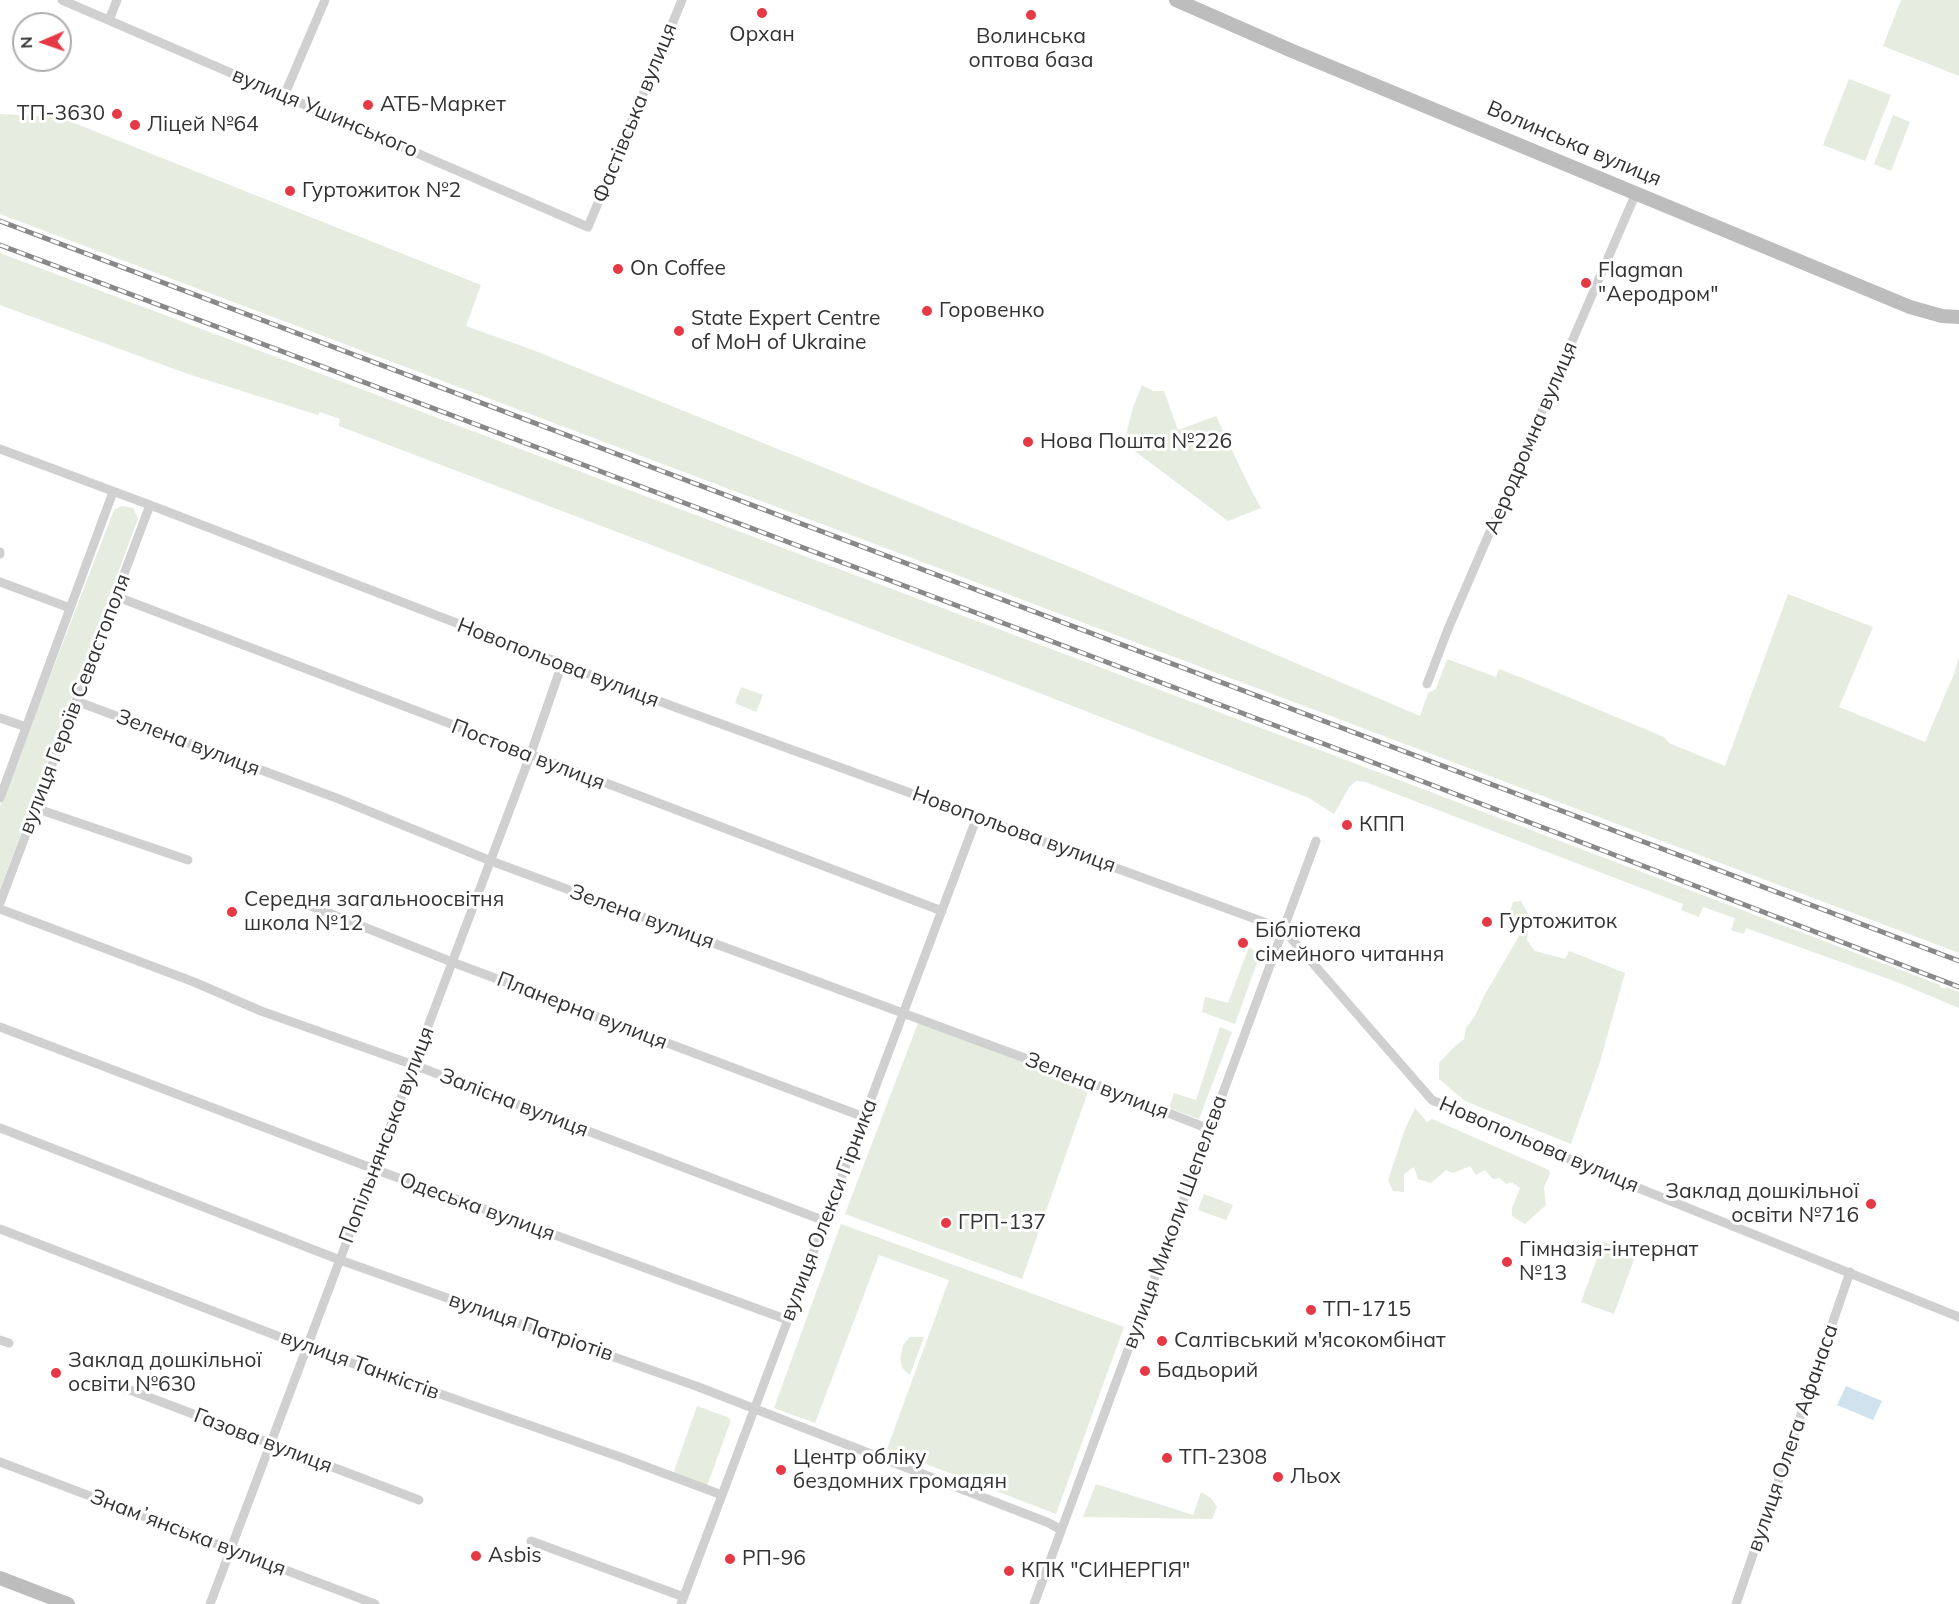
<!DOCTYPE html>
<meta charset="utf-8">
<style>
body{margin:0}
#map{position:relative;width:1959px;height:1604px;overflow:hidden;background:#fff;font-family:Mulish,sans-serif}
canvas{display:block}
.north{position:absolute;left:12px;top:12px;width:60px;height:60px;box-sizing:border-box;background:#fff;border:2px solid #adadad;border-radius:50%;rotate:268deg;font-size:16px;font-weight:700;line-height:24px;text-align:center;color:#333}
.north::after{content:'';display:block;margin:auto;width:21px;height:27px;background:#e63946;clip-path:polygon(50% 0,100% 100%,50% 72%,0 100%)}
</style>
<div id="map">
<canvas width="1959" height="1604"></canvas>
<div class="north">N</div>
</div>
<script>
const g = document.querySelector('canvas').getContext('2d');
g.lineJoin = 'round';
function paint(path, color) { g.fillStyle = color; g.fill(path, 'evenodd'); }
const poly = rows => new Path2D(rows.map(r => 'M' + r).join(''));
function stroke(path, color, width, dash) { g.strokeStyle = color; g.lineWidth = width; g.lineCap = dash ? 'butt' : 'round'; g.setLineDash(dash || []); g.stroke(path); }
function drawText(font, color, halo, rows, align = 'center') {
  g.font = font + ' Mulish,sans-serif'; g.lineWidth = 6; g.setLineDash([]); g.textBaseline = 'middle'; g.strokeStyle = halo; g.fillStyle = color; for (const [text, x, y, turn = 0] of rows) {
    g.save(); g.translate(x, y); g.rotate((+turn || 0) * Math.PI / 180); g.textAlign = isNaN(turn) ? turn : align; if (halo) g.strokeText(text, 0, 0); g.fillText(text, 0, 0); g.restore();
  }
}
paint(poly([
 [1901,0,1959,0,1959,76,1883,46],
 [1849,79,1891,95,1865,161,1823,145],
 [0,114,59,117,481,285,466,326,533,350,1075,569,1420,716,1428,693,1436,689,1447,659,1496,677,1499,669,1525,679,1664,737,1669,743,1725,766,1788,594,1873,627,1839,707,1925,742,1954,674,1959,657,1959,953,0,214],
 [1893,115,1910,122,1891,171,1874,164],
 [0,253,1354,763,1940,985,1940,987,1945,989,1946,987,1959,992,1959,1008,1897,982,1746,928,1744,934,1731,930,1735,918,1703,907,1699,917,1681,910,1683,904,1365,782,1356,781,1350,786,1334,814,1309,798,1011,682,339,426,340,419,320,412,318,415,188,374,0,305],
 [1142,385,1153,391,1164,391,1178,430,1216,416,1248,484,1261,508,1228,521,1124,443,1133,407],
 [122,506,133,508,138,519,0,890,0,806,114,510],
 [741,687,763,695,756,712,735,703],
 [1521,901,1530,917,1527,940,1535,951,1565,959,1569,951,1625,973,1599,1065,1571,1144,1465,1101,1439,1079,1439,1063,1453,1048,1464,1039,1466,1028,1475,1016,1484,996,1522,931,1523,920,1509,915,1513,902],
 [1249,947,1260,954,1235,1024,1202,1012,1205,997,1228,1003],
 [918,1023,1090,1086,1022,1279,845,1214],
 [1220,1027,1232,1032,1199,1119,1169,1108,1174,1093,1196,1100],
 [1415,1108,1427,1122,1432,1119,1549,1170,1550,1174,1544,1187,1546,1205,1525,1224,1512,1216,1512,1208,1520,1188,1512,1182,1506,1184,1500,1178,1493,1179,1485,1170,1476,1175,1470,1166,1453,1173,1446,1170,1431,1183,1418,1179,1414,1167,1404,1174,1404,1192,1393,1191,1388,1180,1405,1129],
 [1204,1194,1233,1205,1226,1220,1198,1210],
 [841,1224,1124,1327,1056,1514,887,1449,949,1280,879,1255,815,1423,774,1408],
 [1603,1242,1636,1254,1614,1314,1581,1302],
 [910,1337,924,1337,910,1375,903,1369,900,1359,903,1345],
 [697,1406,727,1417,731,1420,707,1486,673,1474],
 [1096,1484,1193,1515,1201,1492,1211,1498,1217,1507,1212,1519,1083,1517]
]), '#e6ecdf');
paint(poly([
 [1846,1386,1882,1401,1873,1420,1837,1405]
]), '#cfe2ee');
stroke(poly([
 [62,0,588,227,682,0],
 [109,20,117,0],
 [284,96,325,0],
 [0,449,150,505,672,706,1283,929,1432,1100,1616,1179,1959,1317],
 [0,552,0,554],
 [0,582,70,608],
 [115,596,942,911],
 [1427,684,1448,629,1636,193],
 [76,701,339,799,491,861,1087,1081,1209,1129],
 [0,718,26,727],
 [0,798,113,492],
 [35,808,188,860],
 [301,902,452,962,864,1117],
 [0,903,150,505],
 [0,909,194,982,261,1011,414,1065,825,1221],
 [0,1027,374,1169,788,1320],
 [0,1128,340,1260,696,1386,1049,1523,1061,1530],
 [0,1229,306,1347,623,1458,722,1495],
 [0,1340,9,1343],
 [109,1382,419,1500],
 [0,1462,375,1604],
 [531,1541,684,1597],
 [210,1604,530,756,562,664],
 [681,1604,977,817],
 [1034,1604,1316,841],
 [1736,1604,1850,1272]
]), '#d0d0d0', 9);
stroke(poly([
 [1176,0,1290,50,1910,307,1942,316,1959,317],
 [0,1578,68,1604]
]), '#bdbdbd', 14);
const rail = poly([
 [0,221,1959,961],
 [0,245,1364,759,1959,987]
]);
stroke(rail, '#888', 5);
stroke(rail, '#fff', 3, [9]);
for (const [x, y, r, color] of [
 [762,13,6,"#e63946"],
 [1031,15,6,"#e63946"],
 [368,105,6,"#e63946"],
 [117,114,6,"#e63946"],
 [135,125,6,"#e63946"],
 [290,191,6,"#e63946"],
 [618,269,6,"#e63946"],
 [1586,283,6,"#e63946"],
 [927,311,6,"#e63946"],
 [679,331,6,"#e63946"],
 [1028,442,6,"#e63946"],
 [1347,825,6,"#e63946"],
 [232,912,6,"#e63946"],
 [1487,922,6,"#e63946"],
 [1243,943,6,"#e63946"],
 [1871,1204,6,"#e63946"],
 [946,1223,6,"#e63946"],
 [1507,1262,6,"#e63946"],
 [1311,1310,6,"#e63946"],
 [1162,1341,6,"#e63946"],
 [1145,1371,6,"#e63946"],
 [56,1373,6,"#e63946"],
 [1167,1458,6,"#e63946"],
 [781,1470,6,"#e63946"],
 [1278,1477,6,"#e63946"],
 [476,1556,6,"#e63946"],
 [730,1559,6,"#e63946"],
 [1009,1571,6,"#e63946"]
]) { const dot = new Path2D(); dot.arc(x, y, r, 0, 2 * Math.PI); g.fillStyle = color; g.fill(dot); stroke(dot, '#fff', 2); }
drawText('21px', '#333', '#fff', [
 ["Орхан",762,35,"center"],
 ["Волинська",1031,37,"center"],
 ["оптова база",1031,61,"center"],
 ["АТБ-Маркет",380,105],
 ["ТП-3630",105,114,"right"],
 ["Ліцей №64",147,125],
 ["Гуртожиток №2",302,191],
 ["On Coffee",630,269],
 ["Flagman",1598,271],
 ["\"Аеродром\"",1598,295],
 ["Горовенко",939,311],
 ["State Expert Centre",691,319],
 ["of MoH of Ukraine",691,343],
 ["Нова Пошта №226",1040,442],
 ["КПП",1359,825],
 ["Середня загальноосвітня",244,900],
 ["школа №12",244,924],
 ["Гуртожиток",1499,922],
 ["Бібліотека",1255,931],
 ["сімейного читання",1255,955],
 ["Заклад дошкільної",1859,1192,"right"],
 ["освіти №716",1859,1216,"right"],
 ["ГРП-137",958,1223],
 ["Гімназія-інтернат",1519,1250],
 ["№13",1519,1274],
 ["ТП-1715",1323,1310],
 ["Салтівський м'ясокомбінат",1174,1341],
 ["Заклад дошкільної",68,1361],
 ["освіти №630",68,1385],
 ["Бадьорий",1157,1371],
 ["Центр обліку",793,1458],
 ["бездомних громадян",793,1482],
 ["ТП-2308",1179,1458],
 ["Льох",1290,1477],
 ["Asbis",488,1556],
 ["РП-96",742,1559],
 ["КПК \"СИНЕРГІЯ\"",1021,1571]
], 'left');
drawText('21px', '#333', '#fff', [
 ["вулиця Ушинського",325,113,23],
 ["Фастівська вулиця",635,113,-68],
 ["Волинська вулиця",1574,144,23],
 ["Аеродромна вулиця",1531,438,-67],
 ["Новопольова вулиця",558,663,21],
 ["вулиця Героїв Севастополя",75,704,-69],
 ["Зелена вулиця",188,743,21],
 ["Постова вулиця",528,755,21],
 ["Новопольова вулиця",1014,830,20],
 ["Зелена вулиця",642,917,20],
 ["Планерна вулиця",582,1011,21],
 ["Зелена вулиця",1097,1086,21],
 ["Залісна вулиця",514,1103,21],
 ["Попільнянська вулиця",387,1135,-69],
 ["Новопольова вулиця",1539,1145,23],
 ["Одеська вулиця",477,1207,20],
 ["вулиця Олекси Гірника",829,1210,-69],
 ["вулиця Миколи Шепелєва",1175,1222,-70],
 ["вулиця Патріотів",531,1327,19],
 ["вулиця Танкістів",360,1365,20],
 ["вулиця Олега Афанаса",1793,1438,-71],
 ["Газова вулиця",263,1441,21],
 ["Знамʼянська вулиця",188,1533,21]
]);
</script>
